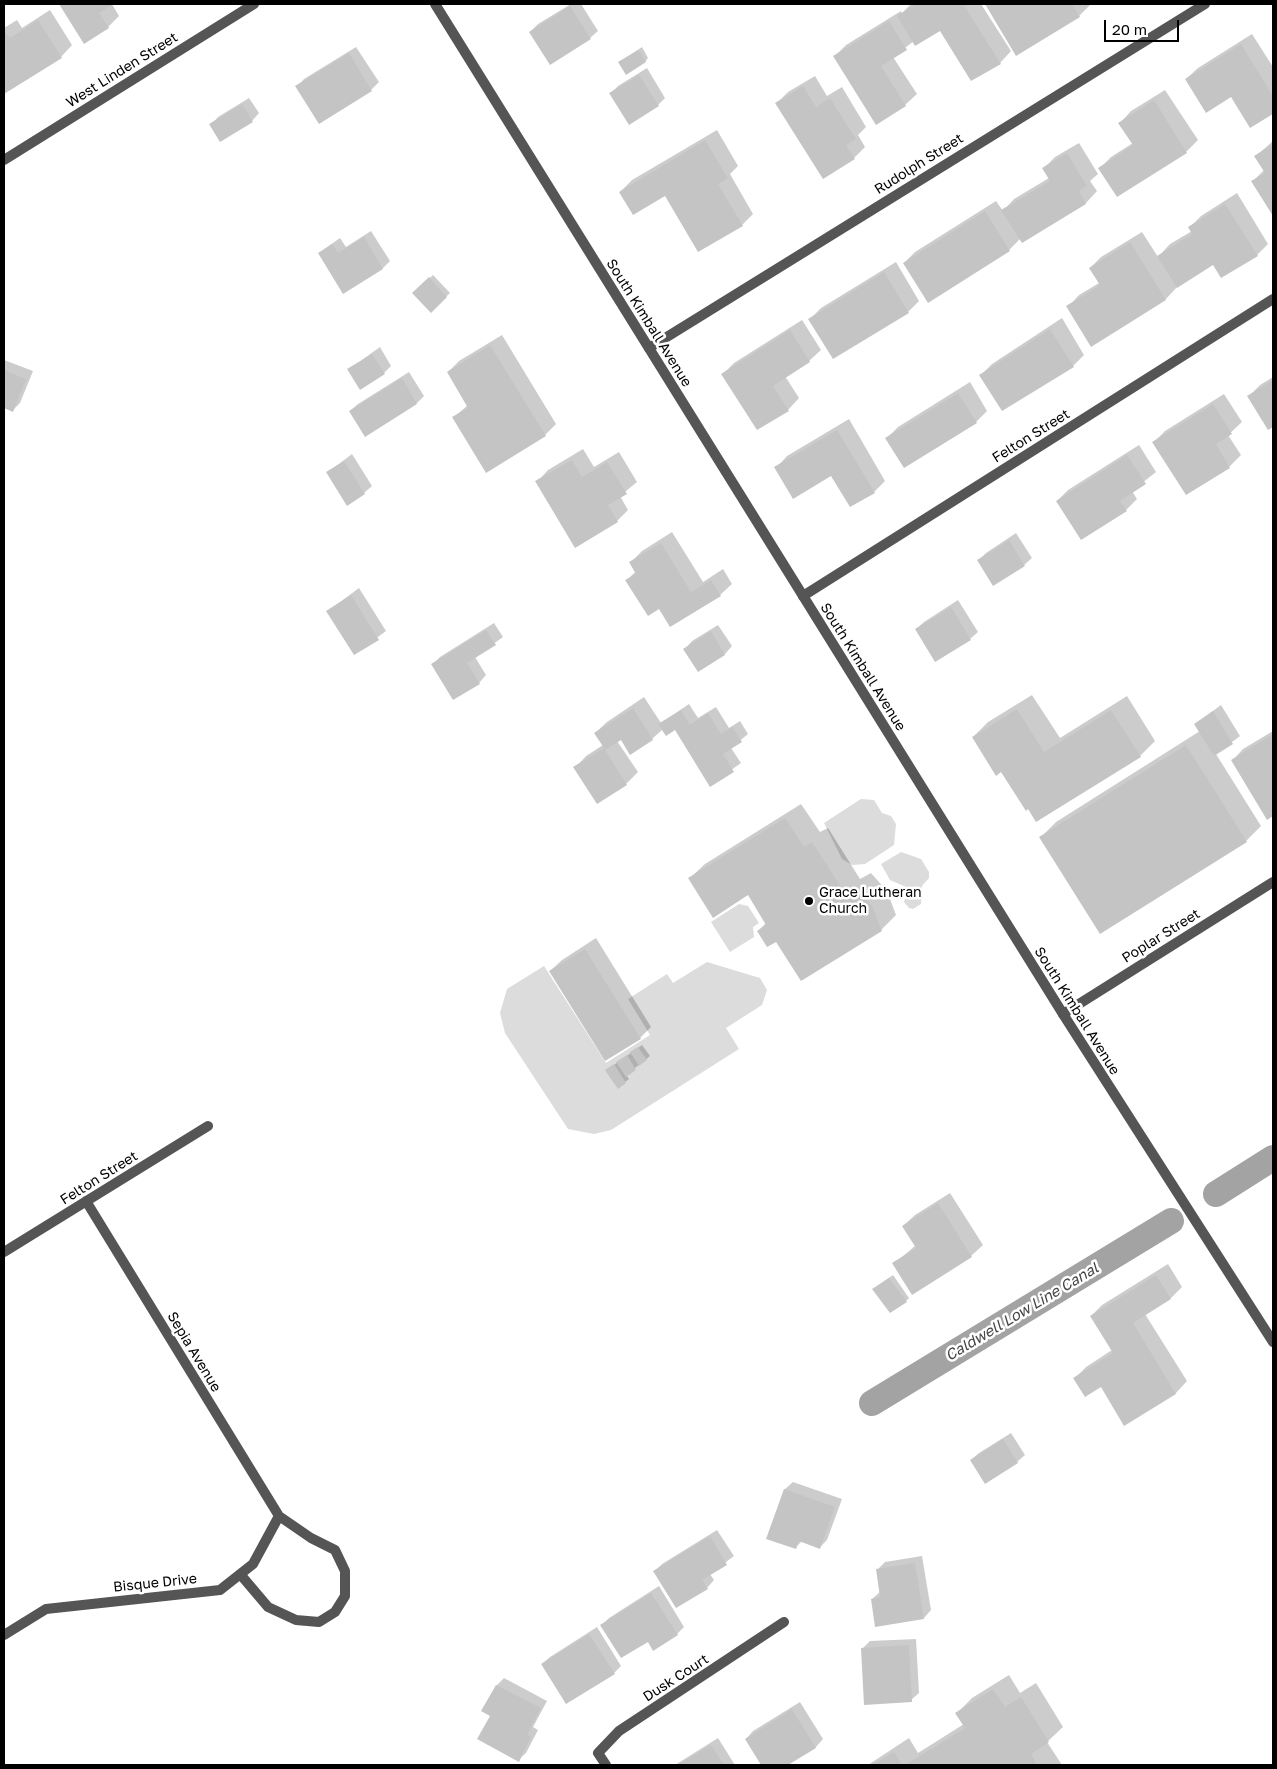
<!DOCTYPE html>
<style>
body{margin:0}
#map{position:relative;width:1277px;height:1769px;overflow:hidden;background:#fff;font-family:"Golos Text",sans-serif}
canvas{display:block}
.frame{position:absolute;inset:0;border:5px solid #000;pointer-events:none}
.scale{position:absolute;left:1104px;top:20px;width:75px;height:22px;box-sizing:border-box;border:2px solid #000;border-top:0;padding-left:6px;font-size:15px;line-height:18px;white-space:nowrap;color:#000;-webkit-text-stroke:4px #fff;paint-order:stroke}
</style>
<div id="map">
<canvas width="1277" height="1769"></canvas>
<div class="frame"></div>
<div class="scale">20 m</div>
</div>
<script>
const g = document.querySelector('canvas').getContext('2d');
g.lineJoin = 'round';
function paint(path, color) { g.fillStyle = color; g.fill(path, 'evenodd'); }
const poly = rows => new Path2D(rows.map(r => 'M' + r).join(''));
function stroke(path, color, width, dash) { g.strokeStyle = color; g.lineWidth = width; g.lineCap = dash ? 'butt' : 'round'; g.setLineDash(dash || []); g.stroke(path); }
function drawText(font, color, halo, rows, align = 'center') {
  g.font = font + ' "Golos Text",sans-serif'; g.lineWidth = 5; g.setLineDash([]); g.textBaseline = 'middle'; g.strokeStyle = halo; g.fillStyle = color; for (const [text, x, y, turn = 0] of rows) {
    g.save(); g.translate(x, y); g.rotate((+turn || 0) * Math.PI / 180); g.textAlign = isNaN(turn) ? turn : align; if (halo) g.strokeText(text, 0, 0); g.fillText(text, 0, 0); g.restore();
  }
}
paint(poly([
 [861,799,874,800,882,813,891,816,896,824,894,845,865,864,852,865,842,859,824,823],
 [901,852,921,859,929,872,929,878,922,886,921,904,913,909,909,908,904,902,907,892,906,887,890,880,881,864],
 [739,904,748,906,759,923,753,927,754,937,730,952,711,922],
 [707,962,760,978,767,990,762,1005,726,1028,739,1049,611,1130,594,1134,568,1129,505,1033,500,1013,507,989,544,966,606,1063,650,1035,628,999,667,974,673,983]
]), '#dcdcdc');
paint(poly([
 [61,4,112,4,119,16,108,27,84,42],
 [571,4,581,4,598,31,590,38,530,32,538,24],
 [911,4,981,4,1011,51,1000,63,940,29,914,41,893,57,917,94,905,105,835,56,846,45,901,11,902,13],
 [986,4,1090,4,1090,5,1079,16,1017,54],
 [50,10,72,45,61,57,5,92,4,28,17,20,22,28],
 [1252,34,1273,67,1273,112,1250,127,1231,96,1186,79,1198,68],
 [356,47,379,82,371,90,319,122,297,87,304,79],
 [642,47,648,58,645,62,620,62],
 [647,68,665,98,658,105,611,93,618,86],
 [815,76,827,96,842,87,866,127,858,135,865,147,854,158,777,103,788,92],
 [1165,90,1198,140,1186,152,1118,196,1100,168,1111,157,1133,143,1120,123,1131,111],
 [249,98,259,113,252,121,211,125,218,117],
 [717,130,738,166,730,174,753,214,742,225,665,194,620,192,632,180],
 [1273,141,1273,214,1253,181,1264,170,1256,156],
 [1079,143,1098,174,1090,181,1097,191,1086,203,1022,242,1020,239,1009,250,929,301,904,263,915,252,996,201,1003,211,1014,199,1049,178,1044,168,1055,157],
 [1237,193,1268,244,1257,255,1214,263,1177,287,1166,299,1091,345,1068,307,1079,295,1099,283,1090,268,1101,257,1142,232,1158,257,1170,244,1192,231,1190,227,1201,216],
 [371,231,390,261,383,268,344,292,319,253,340,238,346,247],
 [896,262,919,301,908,312,810,319,821,308],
 [433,275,450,293,431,311,414,293],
 [1062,318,1084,355,1073,366,981,375,992,364],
 [802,320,821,350,809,361,785,376,799,398,788,410,723,374,734,363],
 [502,335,556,424,545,435,454,417,468,405,448,372,459,361],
 [380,347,391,366,384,373,348,370],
 [4,360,33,371,20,403,13,410,4,407],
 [409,372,424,396,417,403,365,435,350,411,358,404],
 [1273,377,1273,426,1269,428,1249,396,1260,385],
 [970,382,987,411,976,422,887,438,898,427],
 [1224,394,1242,422,1228,435,1241,455,1229,467,1186,494,1154,442,1165,431],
 [849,419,885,481,874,492,831,474,776,468,787,456],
 [1139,445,1156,472,1132,491,1137,499,1126,510,1057,501,1068,490],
 [583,449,594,467,619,452,637,482,620,496,628,510,617,521,537,482,548,470],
 [352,454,372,486,364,493,327,473],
 [672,532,703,582,723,569,732,584,720,595,671,626,660,607,627,580,636,571,631,562,642,551],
 [1016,533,1032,558,1024,565,979,560,986,553],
 [359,588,386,631,355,654,328,611],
 [958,600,978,632,970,639,936,661,916,629,924,622],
 [494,623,503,637,475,657,486,675,479,683,433,664,440,657],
 [718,625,732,646,725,654,698,670,685,649,692,641],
 [1032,695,1060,738,1127,696,1155,741,1140,756,1029,807,973,737,988,722],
 [644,697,661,723,689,704,698,718,716,707,729,728,740,721,748,734,731,748,741,763,710,785,675,729,663,729,652,739,631,753,621,738,617,741,638,772,626,784,598,803,575,768,586,756,603,745,595,733,607,722],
 [1221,705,1240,736,1216,754,1261,826,1246,841,1041,837,1056,822,1200,731,1195,724],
 [1273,731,1273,814,1267,818,1232,761,1243,749],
 [801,804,820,832,828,828,860,879,871,873,887,891,896,915,881,930,776,940,758,931,766,923,748,894,690,878,705,864],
 [596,938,651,1027,640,1038,550,971,562,960],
 [642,1045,650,1056,626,1075,629,1079,625,1082,607,1070],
 [950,1193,983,1245,971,1256,894,1264,916,1245,903,1226,915,1215],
 [1168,1264,1182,1287,1171,1298,1145,1314,1187,1381,1176,1393,1125,1424,1101,1386,1075,1378,1086,1367,1112,1350,1091,1316,1102,1305],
 [893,1275,909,1298,906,1301,877,1286],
 [1011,1433,1025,1455,1017,1462,971,1460,979,1453],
 [793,1482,842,1499,827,1540,820,1547,802,1541,795,1548,768,1538,785,1489],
 [717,1530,734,1556,710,1574,714,1580,707,1588,655,1571,662,1564],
 [922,1556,931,1610,924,1618,872,1599,880,1592,877,1570,885,1562],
 [659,1586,684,1627,677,1634,648,1640,602,1625,609,1618],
 [597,1627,621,1666,614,1673,542,1664,550,1657],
 [916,1639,919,1693,911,1700,862,1649,870,1641],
 [1009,1675,1020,1693,1036,1683,1063,1727,1047,1742,1062,1765,868,1765,909,1738,918,1753,964,1724,957,1713,972,1698],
 [504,1678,547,1701,533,1727,538,1730,526,1753,518,1760,492,1716,483,1711,497,1685],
 [800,1702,823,1739,816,1747,786,1765,763,1765,746,1739,753,1731],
 [718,1738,735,1765,675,1765]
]), '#0003');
stroke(poly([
 [1216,1194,1273,1158],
 [872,1403,1171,1221]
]), '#a3a3a3', 26);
paint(poly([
 [59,4,114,4,99,13,109,28,84,44],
 [916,4,963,4,1001,64,971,81,940,31,915,46,897,16],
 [985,4,1072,4,1080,17,1016,56],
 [570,6,591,39,550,65,529,32],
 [38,20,62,58,4,94,4,31,10,38],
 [889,21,907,50,881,66,906,106,876,125,833,56],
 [1241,44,1273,96,1273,114,1250,128,1231,97,1206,113,1185,79],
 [638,50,646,62,626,75,618,62],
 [349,53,372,91,319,124,295,86],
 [639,75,659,106,629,125,609,93],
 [803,86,816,107,830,98,856,139,846,145,855,159,823,179,775,103],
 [1154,100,1187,153,1117,197,1098,168,1133,145,1118,123],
 [242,104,253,122,220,142,209,124],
 [705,140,728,178,718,184,743,226,698,252,665,196,633,215,619,192],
 [1273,144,1273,216,1251,181,1265,173,1254,156],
 [1067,153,1087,186,1079,191,1086,204,1022,243,1001,210,1050,181,1042,168],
 [1225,204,1258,256,1221,278,1213,265,1177,288,1157,256,1192,234,1188,227],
 [985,211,1010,251,928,303,903,263],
 [364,237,383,269,343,294,318,253,332,244,338,253],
 [1130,242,1166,300,1091,347,1066,306,1100,285,1089,268],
 [884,272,909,313,833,359,808,319],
 [429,277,447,297,431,313,412,293],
 [1050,329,1074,367,1002,411,979,375],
 [790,330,810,362,773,386,789,411,757,430,721,374],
 [490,345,546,436,486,473,452,417,468,408,447,372],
 [372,354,385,374,360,390,347,369],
 [4,370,26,379,13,412,4,408],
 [402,378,417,404,365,437,349,411],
 [1273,380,1273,427,1268,430,1247,396],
 [958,393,977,423,904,468,885,438],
 [1213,404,1232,434,1216,444,1230,468,1186,495,1152,442],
 [837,430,875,493,850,507,831,476,793,499,774,467],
 [1127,455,1146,484,1120,501,1127,511,1081,540,1056,501],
 [572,460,582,477,607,462,627,494,608,505,618,522,575,548,535,481],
 [344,461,365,494,347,506,326,472],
 [1009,540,1025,566,993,586,977,560],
 [661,543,691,592,711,580,721,596,670,627,659,609,648,616,625,580,636,574,629,562],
 [351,595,379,640,354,655,326,611],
 [951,607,971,640,935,662,915,629],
 [486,630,496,645,467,663,480,684,453,700,431,664],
 [711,631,725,655,698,672,683,649],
 [633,708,653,740,630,755,621,740,605,750,627,785,597,804,573,767,604,748,594,733],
 [1017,709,1044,752,1111,710,1141,757,1036,822,1028,809,1026,811,1001,772,996,776,972,737],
 [681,710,690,725,708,713,721,734,732,727,742,742,723,754,734,772,710,787,675,730,666,736,658,724],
 [1213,711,1233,744,1214,756,1194,724],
 [1273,734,1273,816,1267,820,1231,760],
 [1186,745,1247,842,1100,934,1039,837],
 [785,818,804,847,812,842,845,893,855,887,872,906,882,931,801,981,776,942,767,947,757,931,766,925,748,895,713,918,688,878],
 [585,949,641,1039,605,1061,549,971],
 [638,1047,647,1060,639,1066,630,1052],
 [627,1055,636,1070,626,1077,616,1062],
 [614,1064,626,1083,618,1089,605,1070],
 [938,1203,972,1257,912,1295,892,1263,916,1248,902,1226],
 [1156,1275,1171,1299,1133,1323,1176,1394,1124,1426,1101,1387,1085,1397,1073,1378,1113,1353,1090,1316],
 [889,1278,907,1302,890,1313,872,1289],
 [1003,1439,1018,1463,985,1484,970,1460],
 [784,1489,835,1507,820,1549,799,1541,796,1549,766,1539],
 [710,1536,727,1565,702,1580,708,1589,676,1608,653,1571],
 [915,1563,924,1619,875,1627,871,1599,880,1597,876,1569],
 [651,1593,678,1635,653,1651,648,1642,621,1658,600,1625],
 [589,1634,615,1674,566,1704,541,1664],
 [909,1645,912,1702,864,1705,861,1648],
 [496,1685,541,1708,527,1735,531,1737,519,1762,477,1739,490,1716,481,1711],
 [993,1689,1005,1707,1021,1697,1049,1742,1031,1754,1037,1765,905,1765,965,1728,955,1713],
 [792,1709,816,1748,788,1765,761,1765,745,1739],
 [711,1745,724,1765,677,1765],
 [894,1752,902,1765,873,1765]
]), '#c4c4c4');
stroke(poly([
 [649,348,1205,4],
 [803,596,1273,299],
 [1063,1014,1273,882],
 [86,1201,279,1516,311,1538,335,1550,345,1571,345,1596,335,1612,319,1622,296,1620,268,1607,240,1574],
 [4,1252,208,1126],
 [4,1635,46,1609,220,1590,253,1564,279,1516],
 [606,1765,598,1753,619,1731,784,1622]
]), '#555', 10);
stroke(poly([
 [435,4,1063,1014,1273,1342],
 [4,160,254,4]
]), '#555', 10);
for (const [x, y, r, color] of [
 [809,901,5,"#000"]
]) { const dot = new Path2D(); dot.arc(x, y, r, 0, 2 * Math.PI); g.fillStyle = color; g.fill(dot); stroke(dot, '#fff', 2); }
drawText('14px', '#000', '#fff', [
 ["West Linden Street",122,70,-32],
 ["Rudolph Street",919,164,-32],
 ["South Kimball Avenue",649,323,58],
 ["Felton Street",1031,436,-32],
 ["South Kimball Avenue",863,667,58],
 ["Poplar Street",1161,936,-32],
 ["South Kimball Avenue",1077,1011,58],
 ["Felton Street",99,1178,-32],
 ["Sepia Avenue",194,1352,59],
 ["Bisque Drive",155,1583,-6],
 ["Dusk Court",676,1678,-33]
]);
drawText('14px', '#000', '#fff', [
 ["Grace Lutheran",819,893],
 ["Church",819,909]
], 'left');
drawText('italic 15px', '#444', '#fff', [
 ["Caldwell Low Line Canal",1022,1312,-31]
]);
</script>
